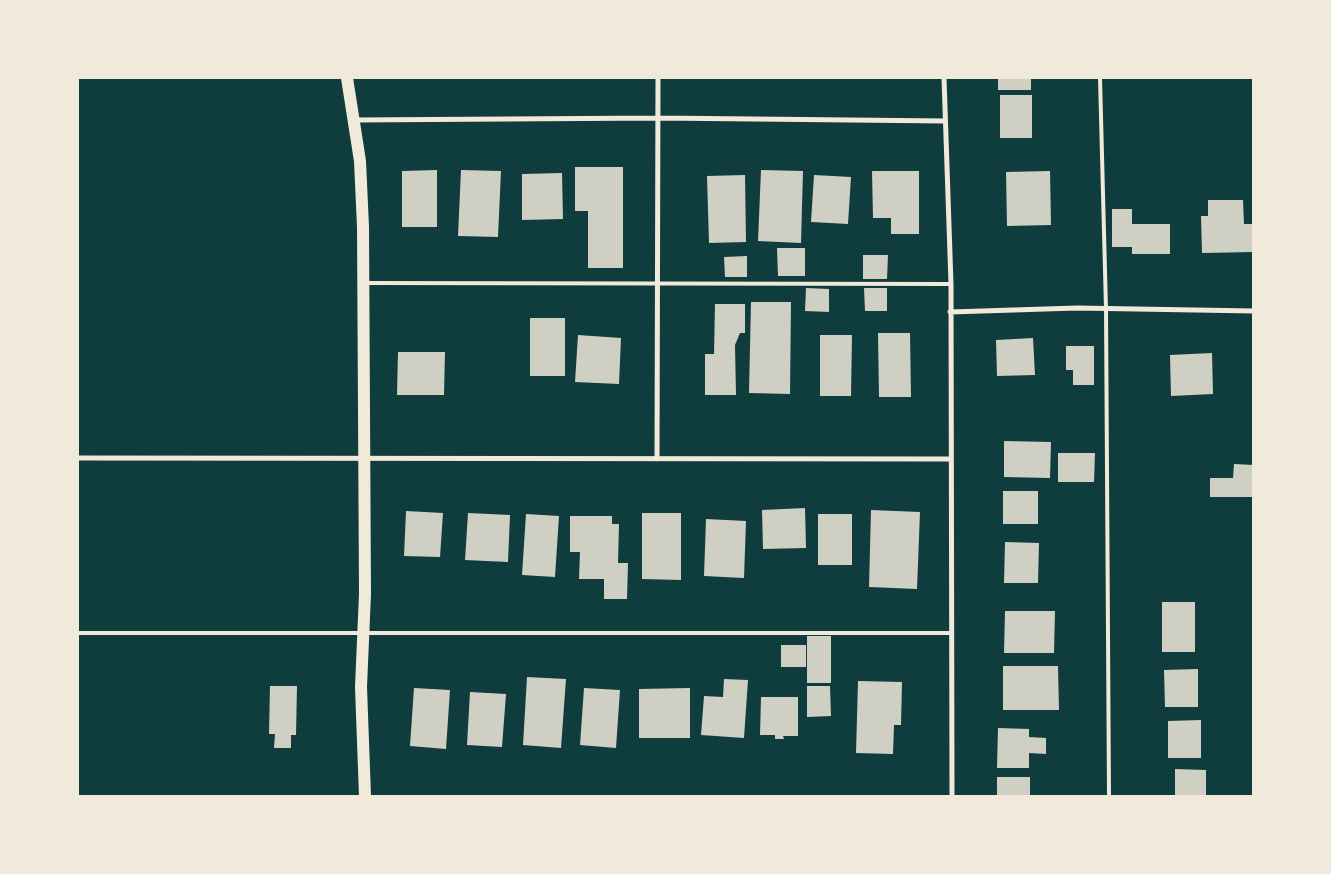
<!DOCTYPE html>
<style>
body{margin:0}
#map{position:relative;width:1331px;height:874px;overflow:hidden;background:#0f3d3e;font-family:Raleway,sans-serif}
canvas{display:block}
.frame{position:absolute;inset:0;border:79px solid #f1e9da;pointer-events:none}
</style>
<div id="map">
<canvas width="1331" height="874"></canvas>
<div class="frame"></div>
</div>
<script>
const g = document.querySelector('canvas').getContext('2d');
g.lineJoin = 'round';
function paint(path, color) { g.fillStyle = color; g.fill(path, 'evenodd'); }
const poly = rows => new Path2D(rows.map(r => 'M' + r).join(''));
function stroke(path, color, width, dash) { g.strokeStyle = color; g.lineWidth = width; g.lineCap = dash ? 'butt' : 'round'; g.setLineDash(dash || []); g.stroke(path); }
paint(poly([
 [998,78,1031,78,1031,90,998,90],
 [1000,95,1032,95,1032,138,1000,138],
 [575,167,623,167,623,268,588,268,588,211,575,211],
 [437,170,437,227,402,227,402,171],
 [461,170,501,171,498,237,458,236],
 [761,170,803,171,801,243,758,241],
 [872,171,919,171,919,234,891,234,891,218,873,218],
 [1050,171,1051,225,1007,226,1006,172],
 [562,173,563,219,522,220,522,174],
 [745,175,746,242,709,243,707,176],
 [814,175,851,177,848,224,811,222],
 [1208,200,1243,200,1244,224,1254,224,1254,252,1202,253,1201,216,1208,216],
 [1112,209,1132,209,1132,224,1170,224,1170,254,1132,254,1132,247,1112,247],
 [777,248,805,248,805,276,778,276],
 [863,255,888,255,887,279,863,279],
 [747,256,747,277,725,277,724,257],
 [806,288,829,289,829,312,805,311],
 [864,288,887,288,887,311,865,311],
 [751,302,791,302,790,394,749,393],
 [715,304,745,304,745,333,740,333,735,345,736,395,705,395,705,354,714,354],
 [530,318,565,318,565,376,530,376],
 [878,333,910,333,911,397,879,397],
 [578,335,621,338,619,384,575,382],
 [820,335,852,335,851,396,820,396],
 [1033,338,1035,375,997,376,996,340],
 [1066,346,1094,346,1094,385,1073,385,1073,370,1066,370],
 [398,352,445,352,444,395,397,395],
 [1212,353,1213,394,1171,396,1170,355],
 [1004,441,1051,442,1050,478,1004,477],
 [1058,453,1095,453,1094,482,1058,482],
 [1234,464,1254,465,1254,497,1210,497,1210,478,1233,478],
 [1003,491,1038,491,1038,524,1003,524],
 [805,508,806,548,763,549,762,510],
 [871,510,920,512,917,589,869,587],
 [406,511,443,513,440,557,404,556],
 [468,513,510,515,508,562,465,560],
 [642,513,681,513,681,580,642,579],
 [526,514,559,516,555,577,522,575],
 [818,514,852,514,852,565,818,565],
 [570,516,612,516,612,524,619,524,618,563,628,563,627,599,604,599,604,579,579,579,580,552,570,552],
 [706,519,746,521,744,578,704,576],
 [1005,542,1039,543,1038,583,1004,583],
 [1162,602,1195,602,1195,652,1162,652],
 [1005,611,1055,611,1054,653,1004,653],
 [807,636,831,636,831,683,807,683],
 [781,645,806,645,806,667,781,667],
 [1003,666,1058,666,1059,710,1003,710],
 [1198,669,1198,707,1165,707,1164,670],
 [527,677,566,679,561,748,523,745],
 [724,679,748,680,744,738,701,735,704,696,723,697],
 [858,681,902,682,901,725,894,725,893,754,856,753],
 [270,686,297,686,296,735,291,735,291,748,274,748,275,734,269,734],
 [807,686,830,686,831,716,807,717],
 [414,688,450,690,446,749,410,746],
 [584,688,620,690,616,748,580,745],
 [690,688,690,738,639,738,639,689],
 [470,692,506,694,502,747,467,745],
 [761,697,798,697,798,736,783,736,784,739,775,739,775,735,760,735],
 [1201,720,1201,758,1168,758,1168,721],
 [998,728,1029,729,1029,737,1046,738,1046,754,1029,753,1029,768,997,768],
 [1175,769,1206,770,1206,796,1175,796],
 [997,777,1030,777,1030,796,997,796]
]), '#cfcfc3');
stroke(poly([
 [1100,78,1106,309,1109,796],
 [365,283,951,284],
 [78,633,951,633]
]), '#f1e9da', 4);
stroke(poly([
 [944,78,951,284,952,796],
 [355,120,658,118,945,121],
 [950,312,1077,308,1254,311],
 [78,458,950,459],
 [657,459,658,78]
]), '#f1e9da', 5);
stroke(poly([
 [347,78,360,161,363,227,365,594,361,687,365,796]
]), '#f1e9da', 12);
</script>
